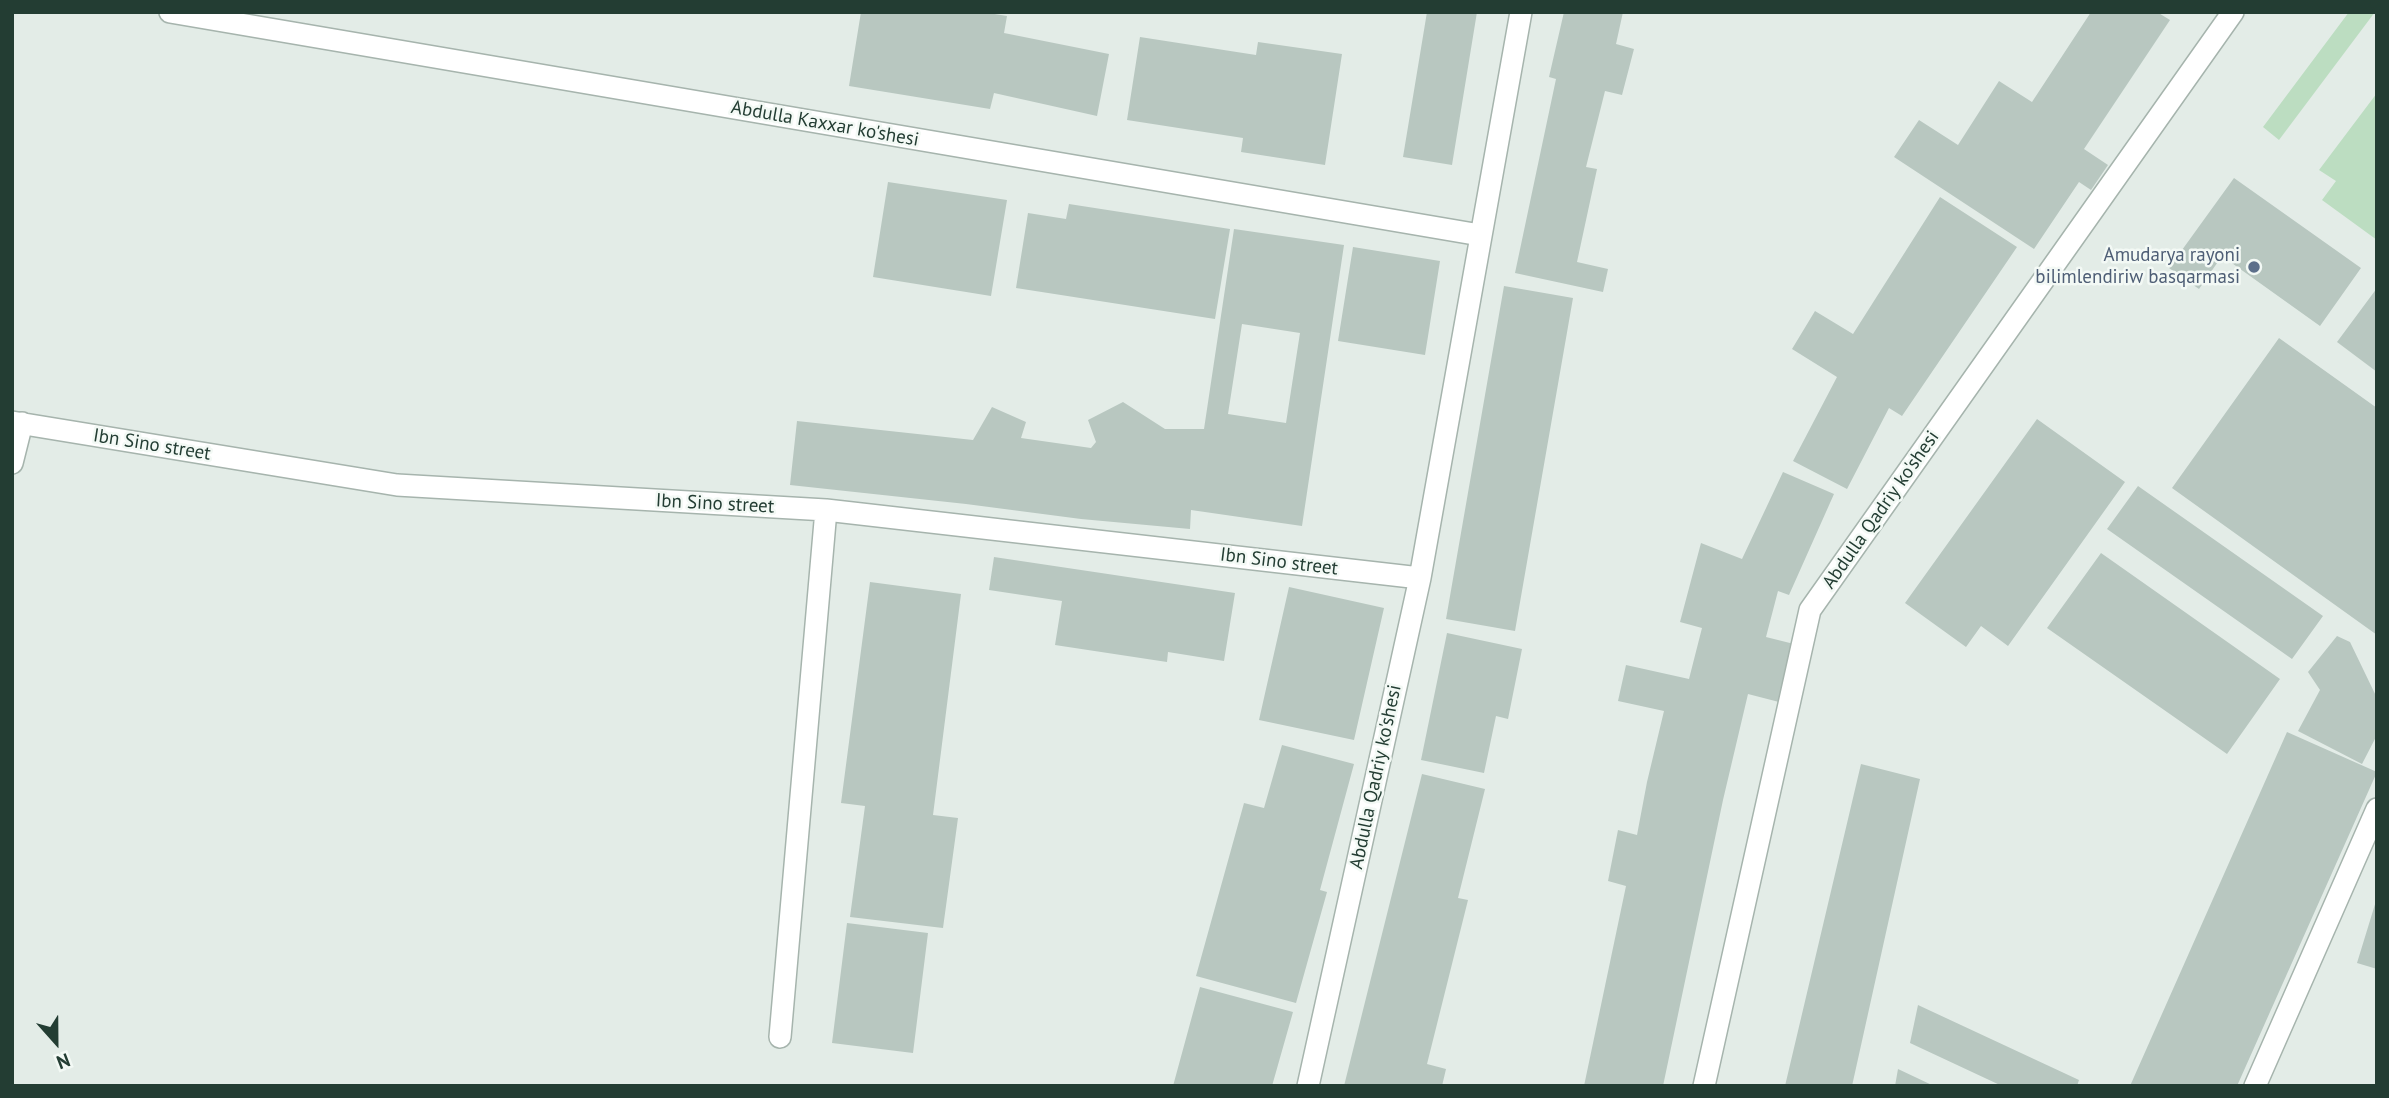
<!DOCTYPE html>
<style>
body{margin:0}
#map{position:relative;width:2389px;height:1098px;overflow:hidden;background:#e3ece7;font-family:"PT Sans",sans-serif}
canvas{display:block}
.frame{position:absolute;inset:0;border:14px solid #233d33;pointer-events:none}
.north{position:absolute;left:21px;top:1007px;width:70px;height:70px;-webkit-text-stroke:5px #f3f9f5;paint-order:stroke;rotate:159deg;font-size:19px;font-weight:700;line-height:28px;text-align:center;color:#233d33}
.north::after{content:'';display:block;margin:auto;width:24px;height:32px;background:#233d33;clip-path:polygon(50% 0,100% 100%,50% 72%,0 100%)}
</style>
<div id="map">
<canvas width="2389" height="1098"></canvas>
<div class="frame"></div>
<div class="north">N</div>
</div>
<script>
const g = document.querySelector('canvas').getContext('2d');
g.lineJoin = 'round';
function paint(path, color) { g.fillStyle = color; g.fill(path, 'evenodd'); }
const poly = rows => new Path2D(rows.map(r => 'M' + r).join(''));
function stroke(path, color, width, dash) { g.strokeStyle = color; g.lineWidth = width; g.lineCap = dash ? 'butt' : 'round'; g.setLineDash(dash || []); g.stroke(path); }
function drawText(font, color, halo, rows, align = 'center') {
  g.font = font + ' "PT Sans",sans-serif'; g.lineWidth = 5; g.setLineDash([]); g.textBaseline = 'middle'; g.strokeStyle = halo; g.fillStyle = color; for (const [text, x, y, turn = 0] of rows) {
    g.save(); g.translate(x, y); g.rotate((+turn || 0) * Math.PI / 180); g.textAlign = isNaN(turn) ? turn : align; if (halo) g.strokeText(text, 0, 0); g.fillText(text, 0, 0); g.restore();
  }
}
paint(poly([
 [2349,12,2375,12,2279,140,2263,127],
 [2377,93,2377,240,2322,200,2336,181,2319,170]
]), '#bcddc1');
paint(poly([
 [861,12,982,12,1007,16,1004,33,1109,54,1097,116,994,93,990,109,849,86],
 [1427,12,1477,12,1452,165,1403,157],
 [1564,12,1623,12,1616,44,1634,49,1622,95,1605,91,1586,167,1597,169,1577,262,1608,269,1603,292,1515,273,1556,79,1549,77],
 [2091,12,2157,12,2170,20,2084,149,2108,165,2091,190,2079,182,2034,249,1894,157,1919,120,1958,145,1999,81,2032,102],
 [1140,37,1256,55,1258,42,1342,54,1325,165,1241,152,1243,138,1127,120],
 [2234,178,2361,268,2320,326,2222,256,2199,289,2169,268],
 [888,182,1007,200,991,296,873,277],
 [1940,197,2017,247,1902,416,1889,408,1847,489,1793,461,1837,377,1792,349,1815,311,1853,334],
 [1069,204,1230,229,1215,319,1016,288,1028,213,1066,219],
 [1234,229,1344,245,1302,526,1191,510,1190,529,1081,519,966,504,790,485,797,421,973,440,992,407,1026,422,1021,438,1091,448,1096,442,1088,420,1123,402,1165,429,1204,429],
 [1242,324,1300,333,1286,423,1228,414],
 [1353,247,1440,261,1425,355,1338,341],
 [1504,286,1573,298,1515,631,1446,619],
 [2377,288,2377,372,2337,342],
 [2279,338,2377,408,2377,635,2172,488],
 [2037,419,2125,482,2008,646,1981,626,1966,647,1905,603],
 [1783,472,1834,494,1789,595,1778,591,1766,637,1794,644,1779,702,1748,694,1723,800,1663,1086,1584,1086,1626,886,1608,881,1618,830,1637,835,1647,782,1664,711,1618,701,1626,665,1689,679,1702,628,1680,622,1701,543,1742,559],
 [2138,486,2323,616,2292,659,2107,529],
 [2101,553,2280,679,2227,754,2047,628],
 [994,557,1235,593,1224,661,1168,652,1167,662,1055,645,1062,601,989,590],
 [870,582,961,594,933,815,958,818,943,928,850,917,865,806,841,803],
 [1289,587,1384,608,1354,740,1259,720],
 [1447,633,1522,649,1508,719,1496,716,1484,773,1421,760],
 [2337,636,2350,642,2377,698,2377,735,2362,764,2298,731,2320,690,2308,672],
 [2287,732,2377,772,2237,1086,2130,1086],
 [1282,745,1354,764,1320,890,1327,892,1296,1003,1196,976,1244,803,1264,808],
 [1861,764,1920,779,1852,1086,1785,1086],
 [1422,774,1485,789,1458,898,1468,900,1427,1064,1446,1069,1442,1086,1344,1086],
 [2376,901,2377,901,2377,969,2357,963],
 [847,923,928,933,913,1053,832,1043],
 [1200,987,1293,1012,1272,1086,1173,1086],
 [1918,1005,2079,1080,2077,1086,2002,1086,1910,1043],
 [1898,1069,1934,1086,1895,1086]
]), '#b8c7c0');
const lane = poly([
 [1704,1086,1810,610,2233,12],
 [2255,1086,2377,809]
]);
const street = poly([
 [170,12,1480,235],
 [12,422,397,485,826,510,1420,578],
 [12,463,22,423],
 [780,1037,826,510],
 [1308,1086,1420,578,1521,12]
]);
stroke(lane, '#a6b4ad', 24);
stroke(street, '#a6b4ad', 24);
stroke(lane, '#fff', 21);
stroke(street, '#fff', 21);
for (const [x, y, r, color] of [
 [2254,267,7,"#5c6f8a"]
]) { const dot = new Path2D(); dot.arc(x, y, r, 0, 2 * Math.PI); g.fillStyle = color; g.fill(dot); stroke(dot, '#f3f9f5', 2.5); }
drawText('19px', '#233d33', '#f3f9f5', [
 ["Abdulla Kaxxar ko'shesi",825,124,10],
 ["Ibn Sino street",152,445,9],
 ["Ibn Sino street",715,504,3],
 ["Abdulla Qadriy ko'shesi",1881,510,-55],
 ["Ibn Sino street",1279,562,7],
 ["Abdulla Qadriy ko'shesi",1376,777,-78]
]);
drawText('19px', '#4e5e75', '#f3f9f5', [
 ["Amudarya rayoni",2240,256],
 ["bilimlendiriw basqarmasi",2240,278]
], 'right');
</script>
